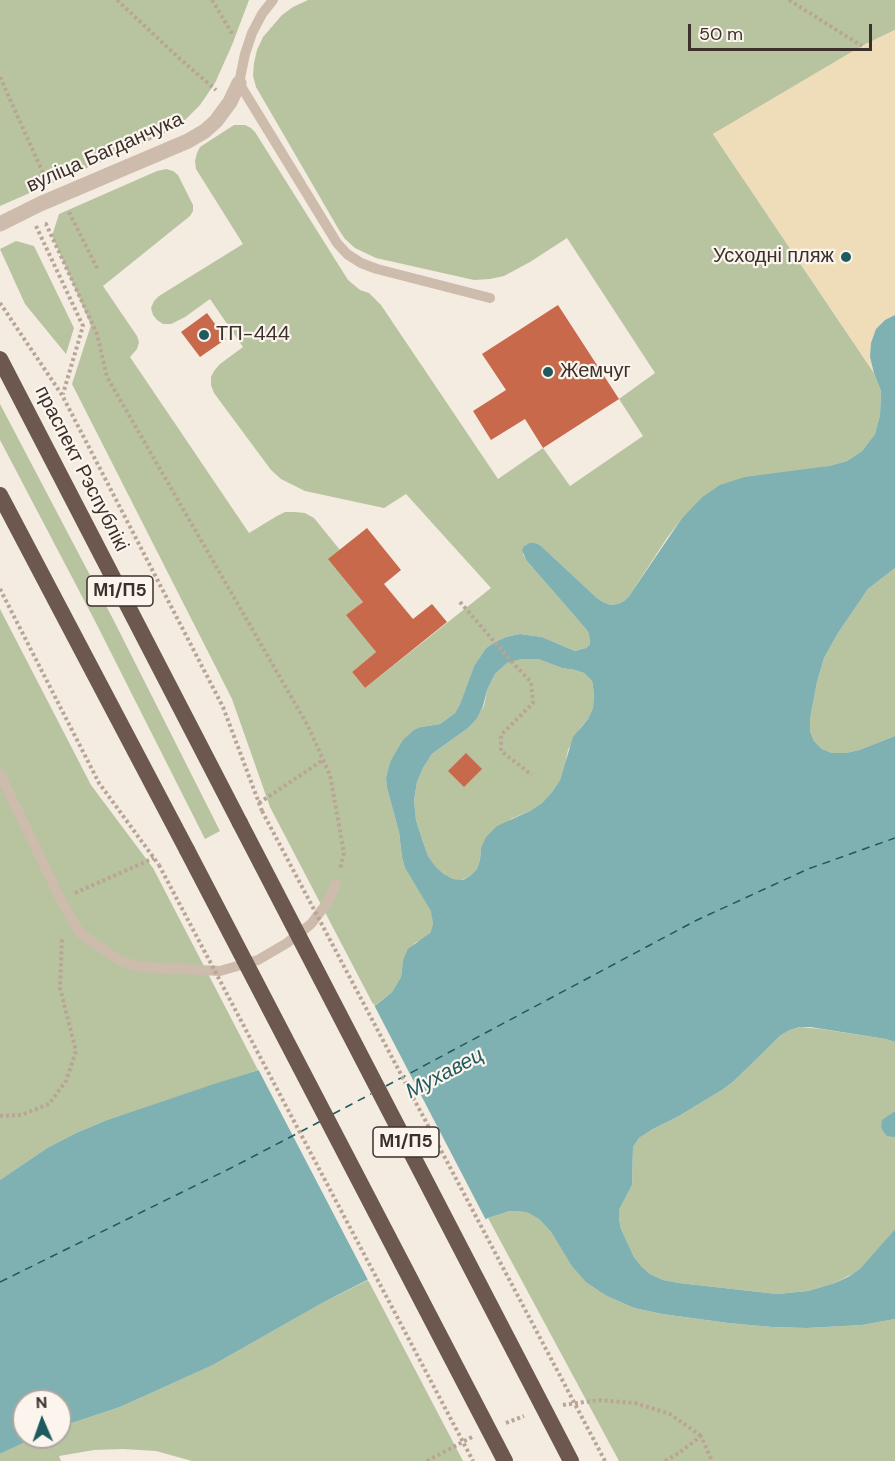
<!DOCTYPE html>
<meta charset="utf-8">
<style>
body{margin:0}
#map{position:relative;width:895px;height:1461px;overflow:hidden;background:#f4ebe1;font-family:"DM Sans",sans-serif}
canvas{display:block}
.north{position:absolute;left:12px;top:1389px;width:60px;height:60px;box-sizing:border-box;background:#fbf5ee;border:2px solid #aea6a0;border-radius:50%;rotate:358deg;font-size:16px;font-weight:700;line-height:24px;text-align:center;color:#3b302b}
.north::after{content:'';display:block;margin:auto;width:21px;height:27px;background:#1f5a5e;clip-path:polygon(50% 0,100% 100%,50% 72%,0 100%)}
.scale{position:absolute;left:688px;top:24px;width:184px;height:27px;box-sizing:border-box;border:3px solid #3b302b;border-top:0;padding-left:8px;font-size:18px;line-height:21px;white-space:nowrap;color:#3b302b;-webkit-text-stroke:4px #fbf5ee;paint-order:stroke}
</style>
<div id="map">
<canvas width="895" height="1461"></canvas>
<div class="north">N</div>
<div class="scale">50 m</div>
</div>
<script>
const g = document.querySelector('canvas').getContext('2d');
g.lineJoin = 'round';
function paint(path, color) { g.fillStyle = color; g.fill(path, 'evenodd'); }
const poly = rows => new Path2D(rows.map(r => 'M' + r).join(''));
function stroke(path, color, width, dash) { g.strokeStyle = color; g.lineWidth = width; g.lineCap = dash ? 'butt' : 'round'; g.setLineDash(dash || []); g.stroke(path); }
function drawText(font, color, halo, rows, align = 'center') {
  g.font = font + ' "DM Sans",sans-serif'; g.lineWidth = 4.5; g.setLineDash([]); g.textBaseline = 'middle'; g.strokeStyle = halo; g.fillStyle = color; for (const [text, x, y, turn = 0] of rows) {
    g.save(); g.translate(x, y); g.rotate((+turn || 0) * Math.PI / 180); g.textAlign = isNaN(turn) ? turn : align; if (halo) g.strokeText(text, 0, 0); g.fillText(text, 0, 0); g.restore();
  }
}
paint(poly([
 [0,0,249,0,232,45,215,83,200,105,183,122,160,136,0,206],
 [308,0,895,0,895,30,862,46,713,134,874,373,881,391,880,415,875,434,862,451,847,461,829,466,807,470,701,498,682,518,667,538,629,596,624,601,618,604,611,605,603,602,597,598,540,545,535,543,529,543,524,546,523,554,526,560,586,629,589,634,590,644,586,648,575,651,542,637,520,634,506,637,495,642,486,648,474,666,460,704,455,713,440,724,421,727,390,762,386,778,387,788,399,832,402,857,405,868,432,911,433,924,430,933,424,939,415,943,403,960,401,977,392,992,374,1006,270,807,232,699,72,384,91,325,52,236,59,214,157,171,166,169,173,171,178,175,193,205,193,211,190,216,103,286,137,336,139,342,137,349,130,357,249,533,277,516,285,512,295,512,305,513,314,518,340,550,329,559,363,602,347,615,376,652,352,672,365,688,491,588,406,494,384,508,305,491,281,479,271,470,214,393,211,385,211,377,214,371,220,364,243,347,210,299,185,317,171,324,163,324,157,320,153,315,151,308,154,301,159,296,243,244,196,169,195,161,197,153,200,147,234,125,245,125,251,128,255,132,348,280,360,290,369,293,381,305,498,479,543,448,570,486,643,436,619,399,655,373,567,238,530,262,504,276,490,279,474,280,376,258,355,248,345,239,339,230,256,87,253,76,254,63,257,50,263,37,282,15,293,7],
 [16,241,34,246,74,328,66,354,25,304,0,249],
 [0,404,113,619,220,831,205,839,96,623,0,440],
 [895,568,895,736,859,750,846,753,832,753,822,749,814,741,810,731,810,719,817,682,824,658,838,633,868,589],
 [0,609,91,785,153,868,258,1070,107,1120,76,1133,47,1148,0,1180],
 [522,659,538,659,562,668,575,670,584,673,592,681,594,693,593,708,588,719,580,728,568,750,565,764,560,780,552,792,542,803,530,811,511,819,481,848,480,860,477,869,470,876,462,880,453,879,444,874,436,867,428,856,422,839,416,820,414,800,417,782,423,768,432,754,468,728,484,706,487,690,495,674,507,663],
 [801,1027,821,1029,886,1039,895,1042,895,1111,883,1120,881,1126,895,1137,895,1229,860,1270,835,1283,808,1291,777,1294,679,1283,663,1280,650,1274,641,1266,634,1257,621,1229,619,1219,619,1210,632,1185,633,1147,639,1138,653,1129,679,1116,722,1090,734,1081,781,1035,790,1030],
 [510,1211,526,1212,539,1219,551,1232,571,1265,607,1296,634,1308,662,1314,728,1323,772,1327,807,1328,862,1325,895,1319,895,1461,619,1461,488,1218],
 [368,1280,463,1461,192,1461,156,1451,123,1449,94,1450,59,1456,61,1461,0,1461,0,1454,36,1437,60,1437,60,1427,120,1407,213,1365,324,1302]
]), '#b8c4a0');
paint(poly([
 [895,30,895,315,885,320,870,357,874,373,713,134,862,46]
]), '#efdcb8');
paint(poly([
 [895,315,895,568,868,589,838,633,824,658,817,682,810,719,810,731,814,741,822,749,832,753,846,753,859,750,895,736,895,1042,886,1039,810,1027,800,1027,790,1030,781,1035,734,1081,722,1090,679,1116,653,1129,639,1138,633,1147,632,1185,619,1210,619,1219,621,1229,634,1257,641,1266,650,1274,663,1280,679,1283,777,1294,808,1291,835,1283,848,1277,860,1269,895,1229,895,1319,862,1325,807,1328,772,1327,728,1323,662,1314,634,1308,607,1296,586,1282,571,1265,551,1232,539,1219,526,1212,510,1211,488,1218,324,1302,213,1365,120,1407,60,1427,60,1401,24,1401,24,1437,36,1437,0,1454,0,1180,47,1148,76,1133,107,1120,214,1084,319,1051,392,992,401,977,403,960,408,949,430,933,433,924,431,911,405,868,402,857,399,832,387,788,386,778,390,762,403,740,414,730,421,727,440,724,455,713,460,704,474,666,486,648,495,642,506,637,520,634,542,637,575,651,586,648,590,644,589,634,586,629,526,560,522,550,524,546,529,543,535,543,540,545,597,598,603,602,611,605,618,604,624,601,629,596,682,518,701,498,720,485,745,477,829,466,847,461,862,451,875,434,880,415,881,391,874,373,870,357,871,343,876,329,885,320],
 [522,659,538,659,562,668,575,670,584,673,592,681,594,693,593,708,588,719,573,737,560,780,552,792,542,803,530,811,497,826,486,837,481,848,480,860,477,869,470,876,463,880,453,879,444,874,436,867,428,856,422,839,416,820,414,800,417,782,423,768,432,754,468,728,477,718,483,706,487,690,495,674,507,663],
 [895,1111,895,1137,894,1137,887,1136,883,1131,881,1126,882,1120]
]), '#7fb0b2');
paint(poly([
 [373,1003,487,1222,369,1282,257,1067,317,1048]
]), '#f4ebe1');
stroke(poly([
 [386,1086,695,921,808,869,895,838],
 [333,1114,371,1094],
 [0,1282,235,1166,321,1121]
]), '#1f5a5e', 1.5, [8, 6]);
paint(poly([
 [558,305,619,399,543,448,525,419,491,440,473,411,506,390,482,354],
 [207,313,226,339,200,357,181,332],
 [367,528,401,570,384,584,413,619,432,604,447,622,365,688,352,672,376,652,346,615,363,602,328,559],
 [466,753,482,769,464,787,448,771]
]), '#c8694b');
stroke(poly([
 [117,0,181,60,216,90],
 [212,0,233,35],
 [789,0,862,46],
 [0,77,43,173,42,183],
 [69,212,98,270],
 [45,224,46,224,97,334,107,377,308,726,330,775,344,853,340,869],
 [36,226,83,326,63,394],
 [0,303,62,395,223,707,262,811],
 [0,589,99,783,159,865],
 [460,602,512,662,531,682,533,703,501,735,501,751,532,775],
 [259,803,323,760],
 [75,893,154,858],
 [0,1116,21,1115,49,1104,66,1081,76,1051,60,988,62,937],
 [563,1405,599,1400,635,1403,670,1414,701,1436],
 [506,1423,524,1416],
 [427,1461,472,1437],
 [665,1461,679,1453,701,1436,712,1461]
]), '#b9a596', 4, [3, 3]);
stroke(poly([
 [273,0,262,14,252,33,245,54,239,83,337,243,347,254,361,263,377,269,490,298],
 [0,774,61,900,80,933,119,960,140,967,220,971,258,960,287,943,311,924,327,903,336,884]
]), '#cdbbac', 10);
stroke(poly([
 [0,224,40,204,188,141,205,131,216,121,230,102,239,83]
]), '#cdbbac', 15);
stroke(poly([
 [0,359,240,823],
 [0,495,187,850]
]), '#6c584f', 16);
stroke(poly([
 [262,811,605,1461],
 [159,865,473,1461]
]), '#b9a596', 4, [3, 3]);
stroke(poly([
 [240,823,571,1461],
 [187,850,505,1461]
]), '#6c584f', 16);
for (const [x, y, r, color] of [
 [846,257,6,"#1f5a5e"],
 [204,335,6,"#1f5a5e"],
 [548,372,6,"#1f5a5e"]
]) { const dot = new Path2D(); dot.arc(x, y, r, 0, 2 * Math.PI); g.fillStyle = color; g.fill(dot); stroke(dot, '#fbf5ee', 2); }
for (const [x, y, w] of [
 [120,591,66],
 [406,1142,66]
]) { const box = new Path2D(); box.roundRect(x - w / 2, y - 15, w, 30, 4.5); g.fillStyle = '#fbf5ee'; g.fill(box); stroke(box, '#3b302b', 1.5); }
drawText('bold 18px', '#3b302b', null, [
 ["М1/П5",120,591],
 ["М1/П5",406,1142]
]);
drawText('20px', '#3b302b', '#fbf5ee', [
 ["вуліца Багданчука",105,153,-24],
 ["праспект Рэспублікі",81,469,63]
]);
drawText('20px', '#3b302b', '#fbf5ee', [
 ["Усходні пляж",834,257,"right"],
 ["ТП-444",216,335],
 ["Жемчуг",560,372]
], 'left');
drawText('italic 21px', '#1f5a5e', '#fbf5ee', [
 ["Мухавец",445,1074,-28]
]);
</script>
